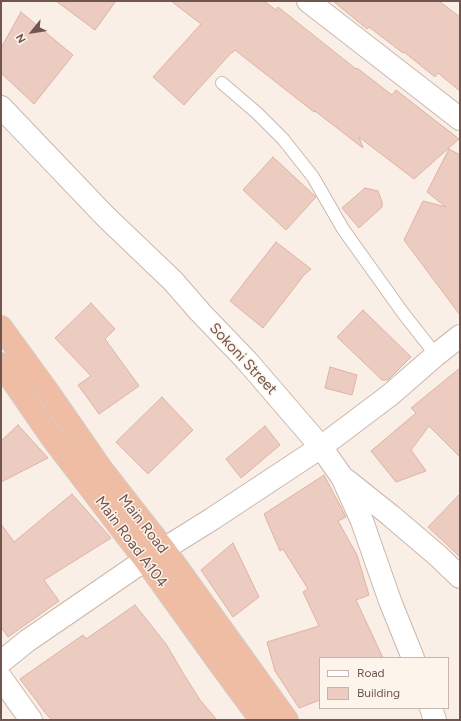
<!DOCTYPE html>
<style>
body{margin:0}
#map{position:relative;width:461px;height:721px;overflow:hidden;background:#faefe6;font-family:Figtree,sans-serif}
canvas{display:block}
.frame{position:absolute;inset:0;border:2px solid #70564e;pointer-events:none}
.legend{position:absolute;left:319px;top:657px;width:130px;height:52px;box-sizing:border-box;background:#fdf4ec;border:1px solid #c5b5ad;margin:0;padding:5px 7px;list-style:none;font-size:12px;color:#70564e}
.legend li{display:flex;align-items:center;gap:8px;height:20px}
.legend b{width:20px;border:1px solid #c5b5ad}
.north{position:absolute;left:12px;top:12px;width:40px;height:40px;-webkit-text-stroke:3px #fdf4ec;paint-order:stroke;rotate:240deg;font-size:11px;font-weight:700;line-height:16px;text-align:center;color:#70564e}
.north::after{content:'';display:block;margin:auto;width:14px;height:18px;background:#70564e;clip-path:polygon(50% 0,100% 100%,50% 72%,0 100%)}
</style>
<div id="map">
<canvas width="461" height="721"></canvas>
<div class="frame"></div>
<ul class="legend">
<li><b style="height:5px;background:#fff"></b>Road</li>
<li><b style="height:11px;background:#ecccc0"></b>Building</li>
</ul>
<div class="north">N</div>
</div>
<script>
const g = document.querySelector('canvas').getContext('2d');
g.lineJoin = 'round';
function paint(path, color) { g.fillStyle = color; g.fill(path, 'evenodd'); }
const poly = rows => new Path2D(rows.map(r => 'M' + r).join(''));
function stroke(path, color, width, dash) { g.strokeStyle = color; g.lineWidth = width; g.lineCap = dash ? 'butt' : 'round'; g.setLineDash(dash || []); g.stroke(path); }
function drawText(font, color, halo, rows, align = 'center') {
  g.font = font + ' Figtree,sans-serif'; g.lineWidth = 3; g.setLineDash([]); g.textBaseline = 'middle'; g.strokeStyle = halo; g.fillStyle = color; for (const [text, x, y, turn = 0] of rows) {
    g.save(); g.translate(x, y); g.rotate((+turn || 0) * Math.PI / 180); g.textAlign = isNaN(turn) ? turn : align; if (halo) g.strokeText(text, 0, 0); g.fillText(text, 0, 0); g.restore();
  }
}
const building = poly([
 [56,1,116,1,95,30,56,1],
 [171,1,264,1,276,10,278,7,356,69,357,68,392,95,396,90,459,139,414,179,359,137,363,148,315,111,314,112,235,50,232,53,231,53,184,105,153,77,201,24,171,1],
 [333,1,439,1,460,17,460,91,438,73,435,77,404,52,403,53,369,27,367,29,333,1],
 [21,12,73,55,34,104,1,73,1,48,21,12],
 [449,149,460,155,460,315,404,240,423,201,446,207,427,192,449,149],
 [273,157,316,197,286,230,243,190,273,157],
 [365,188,378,191,382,202,382,207,359,228,342,208,365,188],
 [276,242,311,269,304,275,263,328,230,301,276,242],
 [91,303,115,329,105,339,139,386,99,414,78,385,91,376,55,338,91,303],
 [363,310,411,357,388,380,382,380,337,337,363,310],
 [330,367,357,375,352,395,325,388,330,367],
 [460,368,460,457,429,426,411,450,426,471,396,482,371,451,416,413,411,408,460,368],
 [162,397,193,430,148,474,116,442,162,397],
 [18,425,48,458,1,482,1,441,18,425],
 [265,426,280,445,241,478,226,459,265,426],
 [324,475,346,517,338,521,357,555,369,595,356,600,383,658,320,658,320,700,299,708,275,671,267,642,319,626,303,592,308,589,283,549,280,551,264,514,324,475],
 [72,494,111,538,44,580,59,601,8,637,1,627,1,524,14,542,72,494],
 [460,494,460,557,428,527,460,494],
 [233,543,259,597,233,617,201,570,233,543],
 [135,605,166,644,183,673,200,700,217,720,52,720,47,715,20,679,83,635,86,639,135,605]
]);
paint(building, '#ecccc0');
stroke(building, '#ddb2a3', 1);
const service = poly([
 [222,83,257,113,283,139,313,177,343,229,403,313,436,355]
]);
const minor = poly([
 [308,1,460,119],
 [1,107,106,217,173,281,200,312,247,361,321,447,342,477,362,521,390,601,413,658],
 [346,480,390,515,437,555,460,577],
 [164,549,212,519,321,447,390,395,436,355,460,336],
 [1,662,27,641,145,560],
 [1,678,31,720],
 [431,708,435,720]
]);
const trunk = poly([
 [1,327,49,393,103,471,164,549,287,720],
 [1,364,52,438,145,560,219,663,261,720]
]);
stroke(service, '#cab7ad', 14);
stroke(minor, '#cab7ad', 24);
stroke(trunk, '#d4ccca', 24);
stroke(service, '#fff', 12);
stroke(minor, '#fff', 22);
stroke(trunk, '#efbca4', 22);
drawText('15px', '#70564e', '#fdf4ec', [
 ["Sokoni Street",243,359,47],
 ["Main Road",143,524,52],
 ["Main Road A104",131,542,53]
]);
</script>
